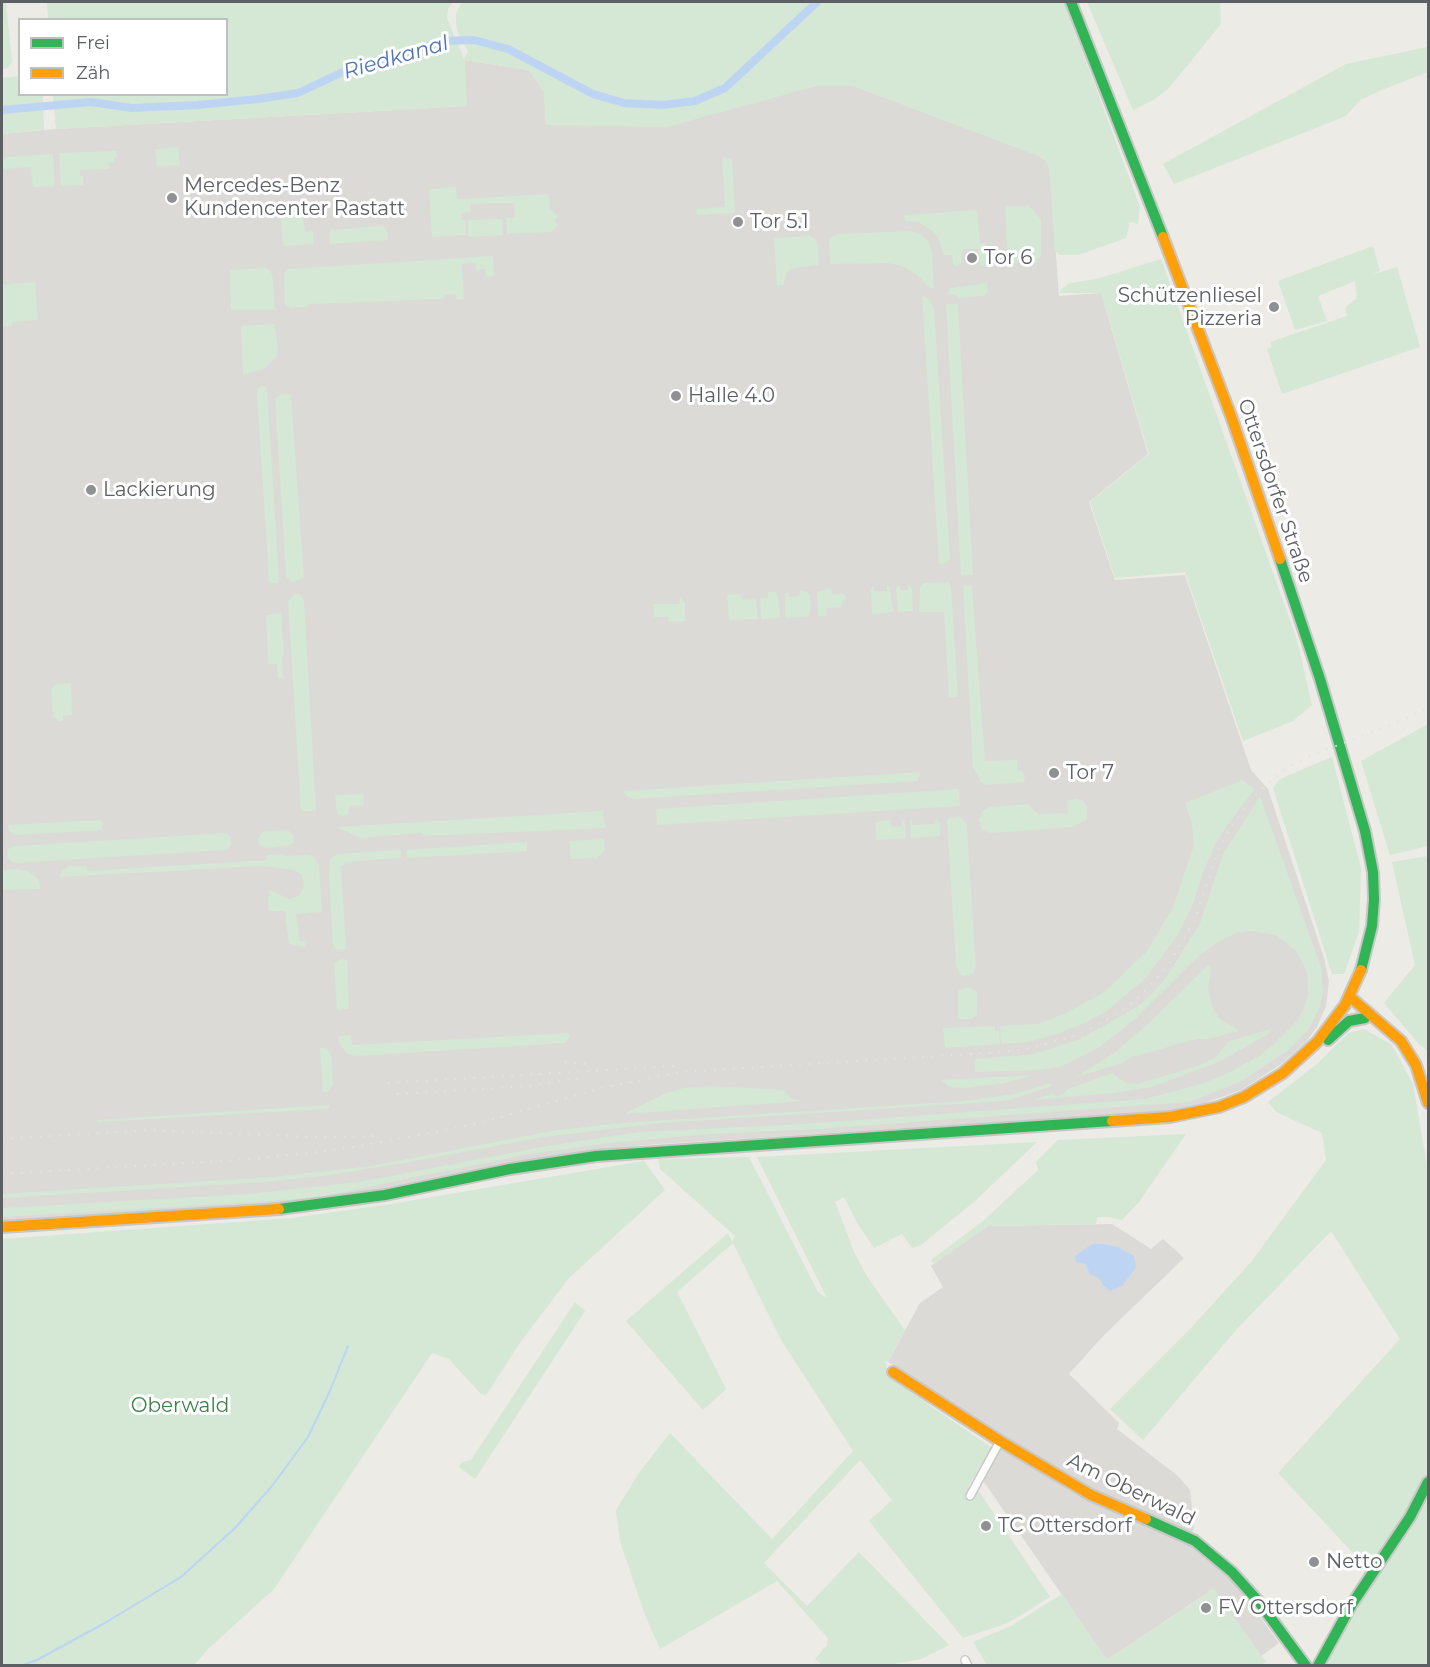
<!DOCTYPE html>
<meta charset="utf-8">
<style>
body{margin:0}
#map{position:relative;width:1430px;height:1667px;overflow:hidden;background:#ecebe6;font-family:Montserrat,sans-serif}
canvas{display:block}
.frame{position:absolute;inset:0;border:3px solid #5c5f64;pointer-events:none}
.legend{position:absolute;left:18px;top:18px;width:210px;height:78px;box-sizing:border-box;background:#fff;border:2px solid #bebfc1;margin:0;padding:8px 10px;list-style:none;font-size:18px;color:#5c5f64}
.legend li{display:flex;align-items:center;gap:12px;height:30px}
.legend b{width:30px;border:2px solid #bebfc1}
</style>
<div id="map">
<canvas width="1430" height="1667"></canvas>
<div class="frame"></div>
<ul class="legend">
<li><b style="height:8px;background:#30b455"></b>Frei</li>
<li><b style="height:8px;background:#ff9f0a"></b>Zäh</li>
</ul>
</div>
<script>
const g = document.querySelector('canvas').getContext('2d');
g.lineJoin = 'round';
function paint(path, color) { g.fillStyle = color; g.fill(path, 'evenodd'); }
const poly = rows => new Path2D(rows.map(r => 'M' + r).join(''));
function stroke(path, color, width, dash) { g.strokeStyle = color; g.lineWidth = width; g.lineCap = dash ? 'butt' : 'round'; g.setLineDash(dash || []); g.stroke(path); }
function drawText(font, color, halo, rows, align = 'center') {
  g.font = font + ' Montserrat,sans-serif'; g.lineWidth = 6; g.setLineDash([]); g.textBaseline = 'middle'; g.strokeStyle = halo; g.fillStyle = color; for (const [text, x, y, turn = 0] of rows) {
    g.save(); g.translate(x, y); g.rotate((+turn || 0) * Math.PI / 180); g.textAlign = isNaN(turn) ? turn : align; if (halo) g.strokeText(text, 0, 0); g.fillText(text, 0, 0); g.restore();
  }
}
paint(poly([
 [464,60,529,70,544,92,546,125,817,86,836,85,854,86,1037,155,1047,161,1050,172,1059,296,1101,293,1148,454,1089,502,1115,580,1185,575,1251,770,1268,789,1324,958,1329,981,1326,1006,1317,1027,1306,1042,1281,1064,1241,1090,1202,1104,1168,1111,644,1145,545,1157,385,1188,290,1203,2,1221,2,134,56,129,466,106],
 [1112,1224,1151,1249,1163,1239,1184,1258,1103,1336,1069,1374,1119,1423,1117,1429,1178,1476,1190,1490,1194,1529,1192,1532,1191,1546,1235,1583,1279,1643,1261,1656,1213,1589,1107,1660,982,1479,1006,1438,888,1362,920,1303,943,1287,931,1266,988,1226]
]), '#dbdad6');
paint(poly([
 [2,2,6,2,12,62,8,68,2,69],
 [47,2,453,2,448,9,447,18,464,59,468,51,459,35,456,25,456,14,460,5,464,2,1064,2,1140,207,1138,224,1130,222,1126,238,1078,255,1060,255,1055,251,1049,167,1043,158,854,86,817,86,667,127,546,125,544,92,529,70,465,60,467,106,56,129,53,95,226,94,226,20,48,19],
 [1087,2,1220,2,1221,24,1168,89,1152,101,1133,110],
 [1428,47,1428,72,1384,89,1360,100,1346,116,1174,184,1163,164,1346,64],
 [19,76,20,94,43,95,44,130,2,134,2,78],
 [178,147,180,165,157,166,155,149],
 [117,151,117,157,114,157,114,163,109,163,109,169,80,170,80,176,83,176,83,185,61,186,59,153],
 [53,154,55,186,33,187,31,167,2,169,2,159,6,157],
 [722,158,732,158,735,213,697,215,696,209,725,207],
 [456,187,457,198,460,199,549,194,550,209,558,216,555,221,558,225,551,232,507,234,506,218,515,218,514,203,470,204,470,212,461,213,461,220,465,220,466,235,432,237,429,189],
 [300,205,302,207,305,232,313,231,314,244,283,246,280,206],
 [1005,206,1030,206,1041,219,1041,256,1037,262,1008,263],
 [977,210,980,243,986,243,987,264,984,266,979,265,978,249,963,249,961,254,962,263,959,263,959,266,955,266,953,264,952,255,943,255,939,240,934,232,918,222,905,221,904,215],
 [502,219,503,235,468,237,468,220],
 [383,226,387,230,388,240,330,244,329,230],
 [910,231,921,235,929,242,932,251,934,288,930,288,916,274,901,266,888,263,830,264,829,241,831,237,839,234],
 [810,236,815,239,818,246,819,265,795,268,789,270,785,277,784,285,777,286,774,238],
 [1373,246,1380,271,1371,275,1397,267,1420,347,1282,394,1267,349,1272,347,1270,342,1347,316,1345,308,1357,298,1355,281,1318,296,1327,321,1295,330,1278,281],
 [493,256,494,276,486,277,485,269,476,270,475,263,462,264,464,299,457,299,456,294,446,295,443,299,310,304,307,307,290,308,285,304,284,274,288,269],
 [1161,259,1297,640,1312,705,1293,721,1243,741,1185,572,1115,578,1090,502,1149,454,1101,293,1060,293,1061,289,1070,283,1097,279],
 [265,268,271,271,273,280,275,310,231,310,230,270],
 [35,282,38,320,12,322,12,326,2,326,2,285],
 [987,283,988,292,984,296,959,298,956,295,947,294,951,288],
 [922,295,931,301,934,308,950,559,946,563,939,564],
 [946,304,957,304,958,306,973,575,961,576],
 [275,324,278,351,277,356,264,369,243,374,241,326],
 [261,386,266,386,267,390,279,580,277,583,271,583,269,581,257,394,258,388],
 [282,394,291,395,304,578,292,582,286,576,275,398],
 [948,582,951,586,958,697,949,697,944,612,919,612,920,586,923,583],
 [908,584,912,589,913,611,898,612,896,588,900,585,900,590,908,590],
 [873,585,874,591,887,591,887,585,890,587,893,612,872,614,871,591],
 [963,586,972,586,985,761,1017,760,1018,770,1022,771,1025,775,1024,782,986,785,981,782,973,767],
 [831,589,832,594,845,594,846,598,841,604,841,607,826,608,827,616,818,616,817,591],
 [800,590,808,592,810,595,811,609,808,617,785,618,785,594,788,591,789,597,799,596],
 [768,592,776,592,778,596,780,618,761,619,760,598,768,598],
 [295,594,300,594,304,600,316,811,301,811,288,601],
 [741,594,742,600,756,599,758,619,729,620,727,595],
 [680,598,685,602,685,621,669,622,668,617,654,617,653,604,679,604],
 [281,613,284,654,282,658,283,678,278,679,277,664,268,664,266,615],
 [71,683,72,715,63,716,63,721,59,721,53,716,51,689,56,684],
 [1428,724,1428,846,1390,855,1361,761],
 [1332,757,1361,868,1359,932,1344,974,1332,974,1273,788,1280,779],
 [921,772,918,781,634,799,626,796,623,791],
 [1242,780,1255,789,1228,824,1214,847,1201,878,1194,902,1178,935,1146,978,1107,1011,1084,1023,1055,1035,1028,1042,1001,1044,1000,1026,1038,1024,1066,1013,1104,992,1147,951,1173,907,1194,845,1192,825,1185,803],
 [959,789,960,806,657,825,656,809],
 [363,794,364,805,349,806,348,815,342,816,337,813,335,795],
 [1260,796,1321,967,1323,991,1319,1010,1309,1029,1290,1049,1242,1081,1190,1102,817,1129,713,1134,610,1143,529,1154,319,1197,256,1202,2,1217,2,1208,248,1194,359,1182,547,1146,639,1132,803,1124,1144,1099,1198,1085,1224,1075,1259,1056,1273,1045,1298,1020,1304,1008,1308,995,1307,972,1295,950,1276,935,1251,931,1236,933,1218,942,1200,955,1134,1020,1100,1047,1060,1067,1039,1070,975,1072,975,1059,1034,1054,1080,1039,1140,1005,1165,979,1200,923,1223,854],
 [1077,799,1083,801,1087,807,1087,819,1073,827,990,833,982,830,979,820,982,811,990,807,1001,806,1029,804,1033,810,1039,814,1068,813,1067,800],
 [603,811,605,828,425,836,421,833,361,838,336,827],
 [960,817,966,822,967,829,976,968,973,974,964,976,959,974,956,966,947,819],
 [936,819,940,822,940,836,911,838,910,820,912,820,912,825,935,824],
 [100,820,103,825,102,830,15,835,10,832,7,825],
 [891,820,892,827,902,826,902,820,905,821,906,838,876,840,875,822],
 [288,830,294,836,293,843,290,845,266,848,259,844,258,838,263,831],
 [226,833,231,838,231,845,227,850,13,863,7,858,8,849,15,846],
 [604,839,605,850,597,858,571,859,569,841],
 [527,842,527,851,407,858,406,850],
 [401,850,401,858,344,862,344,865,341,866,346,949,338,950,333,947,329,876,330,859,337,854],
 [283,854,284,856,309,855,314,857,319,865,322,912,296,914,300,941,306,941,305,947,289,944,285,911,269,911,268,901,270,890,289,899,298,896,303,889,304,883,301,874,293,870,262,866,59,877,62,871,69,866,87,866,88,871,267,860,267,855],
 [1428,856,1428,1051,1419,1044,1384,1003,1415,965,1392,862],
 [16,869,28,871,39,880,40,889,2,890,2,870],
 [341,959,347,960,349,1009,337,1010,334,963],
 [1207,966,1210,966,1211,968,1208,989,1212,1006,1219,1018,1239,1031,1209,1039,1197,1039,1132,1057,1121,1064,1076,1077,1114,1053,1150,1022],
 [969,987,977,991,977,1015,971,1019,958,1019,958,995,959,990],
 [995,1026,995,1031,999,1031,1000,1044,945,1048,943,1028],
 [1271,1029,1270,1033,1221,1061,1152,1087,1114,1093,1035,1100,1053,1093,1057,1096,1062,1094,1068,1089,1112,1073,1126,1083,1137,1084,1200,1065,1216,1057,1229,1041],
 [1364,1029,1392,1045,1413,1084,1428,1172,1428,1470,1406,1515,1369,1570,1278,1473,1400,1339,1331,1231,1236,1330,1143,1440,1110,1409,1191,1328,1251,1262,1326,1160,1322,1133,1276,1112,1268,1102,1317,1064,1348,1033],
 [569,1033,569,1038,565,1043,357,1056,347,1054,339,1043,339,1036,350,1035,353,1045],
 [320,1048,326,1048,331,1053,333,1085,327,1092,323,1092],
 [1034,1075,1005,1083,965,1088,949,1087,941,1080],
 [1052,1083,1050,1087,1005,1101,661,1123,544,1137,410,1162,323,1176,266,1182,2,1198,2,1194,272,1177,371,1166,557,1130,622,1123,964,1101,1014,1094],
 [711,1086,783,1090,793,1099,804,1101,624,1114,664,1094,683,1088],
 [329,1105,329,1108,326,1109,97,1122,97,1120],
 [1186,1134,1139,1202,1122,1220,1109,1217,1097,1217,1096,1224,988,1226,934,1264,931,1260,983,1221,1038,1170,1036,1162,1058,1140],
 [1037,1142,975,1201,921,1245,912,1248,902,1234,874,1248,856,1221,844,1197,835,1202,854,1252,868,1278,905,1330,888,1362,885,1361,888,1373,893,1380,992,1448,968,1487,980,1493,1050,1597,1008,1623,963,1638,869,1521,892,1500,860,1460,764,1563,807,1606,859,1552,949,1645,921,1659,888,1665,822,1665,815,1659,827,1645,828,1638,777,1581,660,1649,645,1615,620,1541,616,1510,639,1473,670,1433,772,1539,853,1451,781,1340,733,1243,677,1292,726,1389,703,1410,626,1321,728,1233,732,1242,735,1236,660,1169,658,1159,749,1157,818,1292,827,1298,757,1157],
 [644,1161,665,1190,569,1278,522,1340,486,1395,481,1394,449,1359,432,1353,274,1589,208,1649,194,1665,2,1665,2,1239,292,1218,391,1204],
 [575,1302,585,1311,475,1479,459,1467,462,1462,471,1460],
 [1428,1491,1428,1665,1326,1666,1332,1649,1360,1600,1412,1528],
 [1214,1589,1266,1662,1260,1665,987,1665,973,1642,1011,1626,1062,1594,1107,1660]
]), '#d5e7d5');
paint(poly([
 [1092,1244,1103,1244,1118,1247,1134,1256,1136,1267,1122,1286,1110,1291,1104,1286,1099,1278,1090,1274,1085,1264,1076,1262,1075,1256]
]), '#bdd5f3');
stroke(poly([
 [20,1666,37,1660,103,1624,181,1577,235,1528,272,1486,308,1437,329,1393,348,1346]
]), '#bdd5f3', 2);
stroke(poly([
 [2,110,91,102,132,108,198,105,258,99,298,93,345,71,444,41,474,40,508,49,593,94,624,103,663,105,695,101,725,88,817,2]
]), '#bdd5f3', 8);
const street = poly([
 [970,1496,1000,1441],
 [965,1660,968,1666]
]);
const fast = poly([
 [1071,2,1163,237],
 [1280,559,1320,679,1365,831,1373,872,1374,899,1372,926,1361,970],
 [1328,1040,1349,1021,1365,1018],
 [279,1209,385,1195,510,1169,596,1156,1112,1121],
 [1146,1519,1195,1541,1232,1572,1259,1602,1306,1666],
 [1318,1666,1352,1604,1410,1517,1428,1482]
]);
const slow = poly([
 [1163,237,1231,416,1280,559],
 [1349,996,1401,1041,1416,1065,1428,1103],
 [1112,1121,1170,1117,1219,1107,1244,1097,1283,1073,1317,1042,1345,1005,1361,970],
 [2,1227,279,1209],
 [893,1372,1000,1441,1091,1495,1146,1519]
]);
stroke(street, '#c9c9c8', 10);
stroke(fast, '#c7c8c6', 14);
stroke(slow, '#c7c8c6', 14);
stroke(street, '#fcfcfb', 7);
stroke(fast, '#30b455', 10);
stroke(slow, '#ff9f0a', 10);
stroke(poly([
 [565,1062,586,1064],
 [388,1083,675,1066],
 [397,1094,529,1086,581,1078],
 [2,1139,150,1130,314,1137,376,1136],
 [2,1174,253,1159,309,1153,355,1147,441,1131,487,1121,602,1088,680,1072,1002,1052,1027,1049,1071,1037,1088,1030,1120,1012,1138,998,1166,968,1194,922,1217,854,1229,830,1249,802,1261,789,1287,768,1307,757,1391,725,1428,708]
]), '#e3e3e3', 2, [1.5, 8]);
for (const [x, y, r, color] of [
 [172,198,6,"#8e9092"],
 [738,222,6,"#8e9092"],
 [972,258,6,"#8e9092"],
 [1274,307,6,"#8e9092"],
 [676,396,6,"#8e9092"],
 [91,490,6,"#8e9092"],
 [1054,773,6,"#8e9092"],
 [986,1526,6,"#8e9092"],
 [1314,1562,6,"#8e9092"],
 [1206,1608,6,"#8e9092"]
]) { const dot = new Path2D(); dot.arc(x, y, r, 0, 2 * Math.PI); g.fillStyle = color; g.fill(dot); stroke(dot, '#fff', 2); }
drawText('20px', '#5c5f64', '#fff', [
 ["Mercedes-Benz",184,186],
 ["Kundencenter Rastatt",184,209],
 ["Tor 5.1",750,222],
 ["Tor 6",984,258],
 ["Schützenliesel",1262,296,"right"],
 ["Pizzeria",1262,319,"right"],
 ["Halle 4.0",688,396],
 ["Lackierung",103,490],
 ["Tor 7",1066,773],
 ["TC Ottersdorf",998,1526],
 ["Netto",1326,1562],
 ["FV Ottersdorf",1218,1608]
], 'left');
drawText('20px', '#5c5f64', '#fff', [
 ["Ottersdorfer Straße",1275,491,71],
 ["Am Oberwald",1131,1490,26]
]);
drawText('20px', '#3c8349', '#fff', [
 ["Oberwald",180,1406]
]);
drawText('italic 21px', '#4d73bb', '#fff', [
 ["Riedkanal",396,58,-16]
]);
</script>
